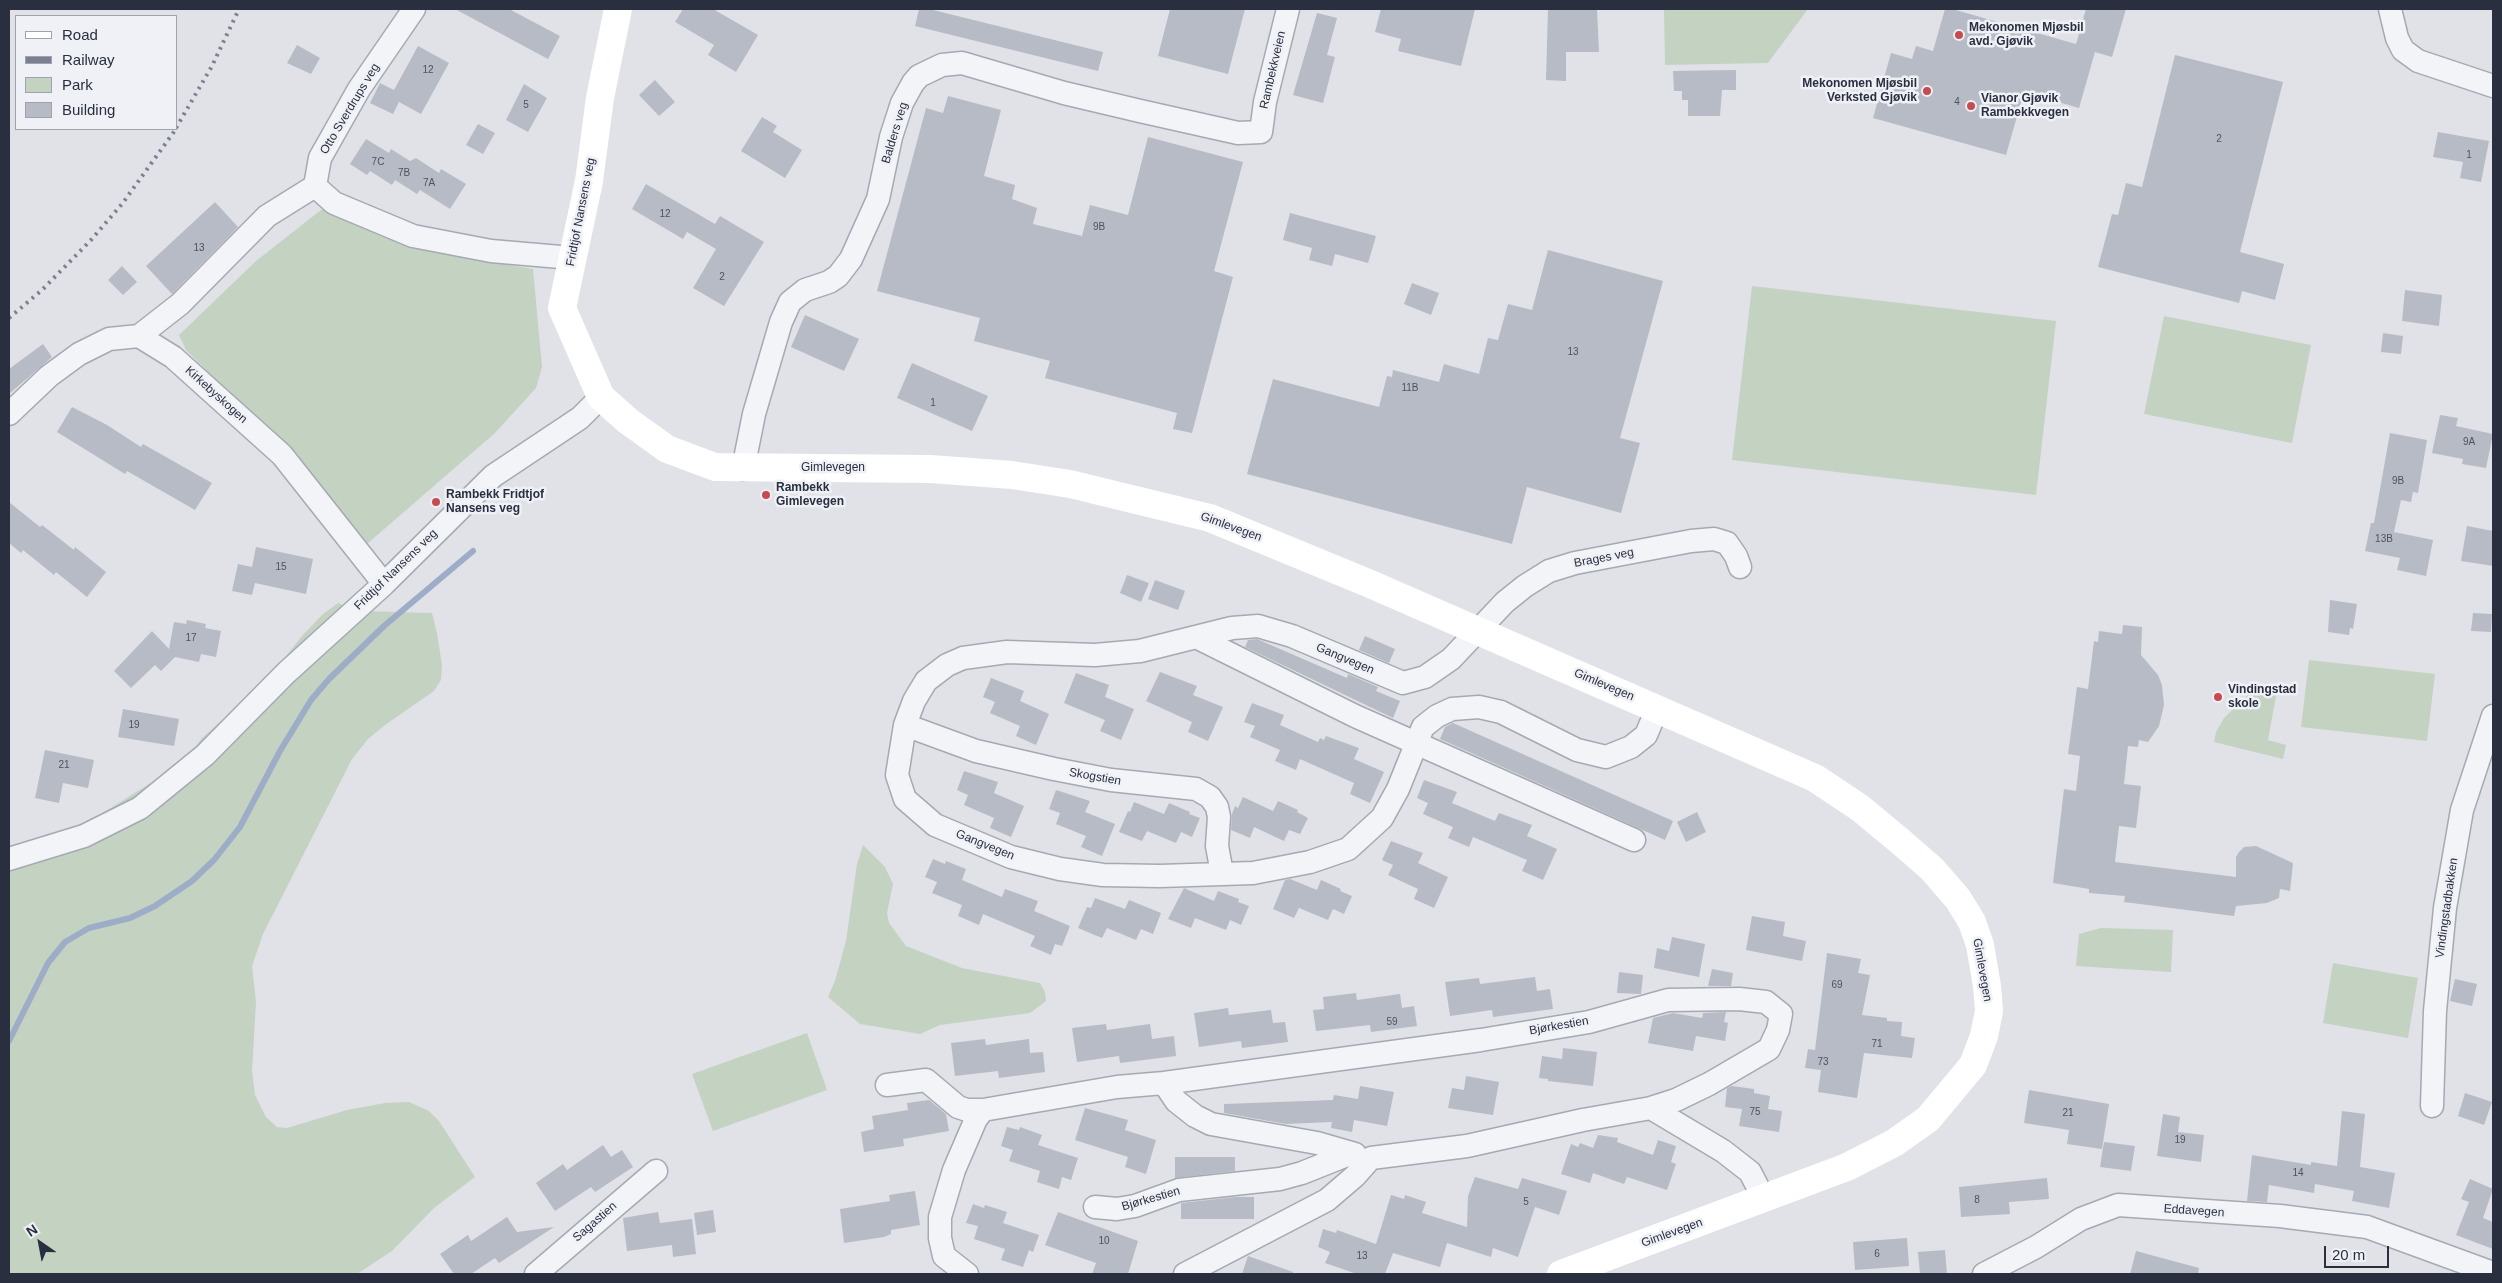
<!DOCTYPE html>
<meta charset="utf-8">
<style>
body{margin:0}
#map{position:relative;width:2502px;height:1283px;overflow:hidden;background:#e0e2e8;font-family:Helvetica,sans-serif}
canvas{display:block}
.frame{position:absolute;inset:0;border:10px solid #292f3f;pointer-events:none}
.legend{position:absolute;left:15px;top:15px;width:162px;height:115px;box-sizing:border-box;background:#eff1f6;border:1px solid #a0a3ad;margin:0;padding:6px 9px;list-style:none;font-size:15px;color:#292f3f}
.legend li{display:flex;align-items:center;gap:10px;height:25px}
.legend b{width:25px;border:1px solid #a0a3ad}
.north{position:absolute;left:15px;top:1218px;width:50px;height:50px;-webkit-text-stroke:4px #eff1f6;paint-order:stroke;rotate:327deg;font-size:14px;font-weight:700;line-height:20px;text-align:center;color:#292f3f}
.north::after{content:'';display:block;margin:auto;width:18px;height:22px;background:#292f3f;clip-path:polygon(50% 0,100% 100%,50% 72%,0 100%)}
.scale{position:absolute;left:2324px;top:1246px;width:65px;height:22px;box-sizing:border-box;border:2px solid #292f3f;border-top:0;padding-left:6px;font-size:15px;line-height:18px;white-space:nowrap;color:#292f3f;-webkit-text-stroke:4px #eff1f6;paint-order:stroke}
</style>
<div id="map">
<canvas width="2502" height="1283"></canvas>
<div class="frame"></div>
<ul class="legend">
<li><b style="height:6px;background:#fff"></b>Road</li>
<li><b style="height:6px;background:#7a8091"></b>Railway</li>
<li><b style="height:14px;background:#c4d2c2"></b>Park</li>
<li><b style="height:14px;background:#b7bbc5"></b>Building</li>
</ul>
<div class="north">N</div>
<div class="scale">20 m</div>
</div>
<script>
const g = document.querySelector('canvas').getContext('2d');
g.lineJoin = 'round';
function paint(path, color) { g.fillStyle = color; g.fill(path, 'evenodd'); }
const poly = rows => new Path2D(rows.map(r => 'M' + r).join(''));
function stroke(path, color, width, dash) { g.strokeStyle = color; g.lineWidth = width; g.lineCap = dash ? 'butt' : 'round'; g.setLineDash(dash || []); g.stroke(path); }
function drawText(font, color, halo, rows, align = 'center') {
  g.font = font + ' Helvetica,sans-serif'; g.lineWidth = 5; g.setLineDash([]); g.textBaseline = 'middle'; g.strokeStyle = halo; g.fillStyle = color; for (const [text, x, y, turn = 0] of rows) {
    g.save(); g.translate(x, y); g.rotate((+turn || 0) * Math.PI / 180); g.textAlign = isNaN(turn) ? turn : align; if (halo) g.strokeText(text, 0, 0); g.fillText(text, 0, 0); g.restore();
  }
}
paint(poly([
 [1664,9,1808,9,1768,63,1665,65],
 [326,206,470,258,533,269,542,367,536,388,495,433,367,544,294,457,186,350,179,335,256,261],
 [1752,286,2056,321,2036,495,1732,460],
 [2164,316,2311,345,2292,443,2144,414],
 [338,603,358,611,432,613,437,633,442,665,441,680,434,691,385,725,368,739,352,759,263,934,252,966,256,1002,252,1071,255,1095,266,1117,277,1127,287,1128,347,1110,385,1103,409,1102,429,1111,439,1121,475,1177,434,1208,392,1251,357,1274,9,1274,9,847,90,821,184,762,202,738,269,678,301,637,322,615],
 [2309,660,2435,674,2427,741,2301,727],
 [2249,686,2277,691,2268,740,2286,745,2283,759,2214,742,2216,732,2224,718,2247,696],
 [863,845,885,867,893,884,887,913,889,923,906,946,962,968,1040,983,1045,992,1046,1001,1030,1013,940,1025,920,1034,860,1024,828,997,835,981,846,941,857,864],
 [2101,928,2173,930,2171,972,2076,966,2079,934],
 [2333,963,2418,978,2408,1038,2323,1023],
 [807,1033,827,1090,713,1131,692,1074]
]), '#c4d2c2');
stroke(poly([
 [9,1041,48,963,65,942,89,928,130,918,155,906,192,881,214,860,240,827,280,751,311,700,329,679,384,626,473,551]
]), '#9dacc7', 6);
paint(poly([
 [455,9,509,9,560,36,548,59],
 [683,9,713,9,758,35,736,72,708,55,714,45,675,22],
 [919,9,929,9,1103,52,1098,71,915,26],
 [1170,9,1245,9,1228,74,1158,56],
 [1381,9,1475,9,1461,66,1398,51,1401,39,1375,32],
 [1548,9,1597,9,1599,52,1566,52,1566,81,1546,80],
 [1945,9,1952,9,2076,44,2086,9,2126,9,2112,57,2095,52,2079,108,2024,92,2006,155,1873,118,1891,53,1912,59,1916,46,1933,51],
 [1317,13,1337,18,1327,55,1335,57,1323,103,1293,95],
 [297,45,320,58,311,74,287,63],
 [418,46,449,63,421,114,399,102,393,114,370,103,380,83,394,90],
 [2175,55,2283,82,2240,252,2284,264,2275,300,2242,291,2239,303,2098,267,2112,214,2118,215,2126,183,2142,187],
 [1736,70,1736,90,1722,90,1720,116,1688,116,1688,100,1682,100,1682,91,1674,91,1673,71],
 [655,80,675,102,659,116,639,95],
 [524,84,547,98,528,132,506,120],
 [948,96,1001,110,984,176,1015,185,1012,199,1037,208,1033,224,1082,236,1090,205,1128,215,1148,137,1243,162,1214,271,1233,277,1192,433,1173,429,1177,413,1045,378,1050,361,974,341,980,318,877,291,926,108,943,113],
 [762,117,777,126,773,132,802,150,785,178,741,151],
 [478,124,495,133,483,154,466,145],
 [2438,132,2489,141,2481,182,2460,178,2463,162,2433,157],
 [366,139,389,153,391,149,410,161,416,158,439,173,441,169,466,184,450,209,420,190,417,194,395,180,392,185,370,171,367,175,350,164],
 [646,184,715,224,720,216,764,242,724,306,693,288,716,249,687,232,683,239,632,209],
 [215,202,238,227,172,294,146,266],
 [1290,213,1376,236,1368,263,1335,254,1332,266,1309,260,1312,248,1283,240],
 [1548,250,1663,281,1620,438,1640,443,1621,513,1527,487,1512,544,1247,474,1273,379,1379,407,1387,376,1392,377,1393,370,1439,382,1444,364,1479,374,1488,338,1498,340,1508,304,1532,310],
 [122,266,137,282,123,295,108,280],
 [1412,283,1439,293,1431,315,1404,304],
 [2405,290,2442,295,2439,326,2402,321],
 [805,315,859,339,844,371,791,347],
 [2383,333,2403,336,2401,354,2381,352],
 [43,344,52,357,9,394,9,369],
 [912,363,988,396,972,431,897,398],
 [72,407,107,425,141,447,143,444,212,483,195,510,127,471,125,474,57,432],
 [2440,415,2458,418,2456,426,2493,434,2486,468,2462,464,2463,459,2432,453],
 [2390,433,2427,440,2418,493,2413,492,2411,502,2401,500,2394,532,2433,540,2426,576,2397,570,2400,558,2365,551,2371,523,2374,523],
 [9,502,40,527,42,525,74,550,75,547,106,572,87,597,56,572,54,575,23,550,21,553,9,543],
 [2467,526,2493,531,2493,566,2461,561],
 [256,547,313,559,306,594,255,583,252,595,232,591,238,564,252,567],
 [1127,575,1149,583,1141,602,1120,593],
 [1155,580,1185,591,1178,610,1148,599],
 [2330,600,2357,604,2353,629,2350,628,2349,635,2328,632],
 [2473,613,2492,614,2491,632,2471,631],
 [187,620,206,624,205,628,221,631,216,657,201,654,199,662,175,657,161,671,155,665,131,688,114,671,152,631,169,649,174,622,186,624],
 [2123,625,2142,627,2141,655,2158,675,2162,685,2164,705,2159,726,2148,742,2139,740,2138,747,2128,746,2124,784,2141,786,2136,828,2119,826,2115,862,2236,877,2236,857,2239,852,2244,847,2256,846,2293,863,2290,891,2280,889,2279,898,2267,903,2236,906,2234,916,2124,902,2125,896,2089,893,2089,889,2053,883,2064,789,2076,791,2080,756,2068,754,2077,687,2088,689,2094,641,2098,642,2099,631,2122,634],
 [1365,636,1395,649,1389,663,1359,650],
 [1257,639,1347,678,1348,674,1378,687,1376,691,1400,701,1393,718,1245,647,1248,640],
 [1160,672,1197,686,1193,695,1223,707,1208,741,1188,732,1192,722,1146,701],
 [1076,673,1109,685,1105,697,1134,709,1121,740,1100,731,1105,720,1064,703],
 [991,678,1024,691,1020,701,1049,714,1036,745,1016,736,1020,726,990,713,995,702,983,697],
 [1252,703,1284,715,1280,725,1318,742,1320,738,1324,740,1326,736,1359,748,1354,759,1384,772,1370,803,1350,794,1354,783,1300,759,1296,770,1275,761,1280,750,1250,737,1255,726,1244,722],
 [123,709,179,719,174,746,118,737],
 [1453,723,1673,821,1665,840,1440,739,1445,727],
 [45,750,94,760,88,788,63,783,59,803,35,798],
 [964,771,998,782,994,793,1024,806,1011,837,990,828,994,818,964,805,968,795,957,790],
 [1424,780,1457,792,1452,803,1495,821,1499,813,1532,825,1527,836,1557,849,1543,880,1522,871,1527,860,1473,837,1469,847,1448,838,1453,827,1423,814,1428,803,1417,798],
 [1056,790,1090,801,1085,812,1115,824,1102,856,1081,847,1086,836,1056,824,1060,813,1049,809],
 [1243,797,1273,811,1278,801,1298,810,1297,812,1308,818,1300,834,1289,830,1284,841,1254,827,1250,838,1231,830,1232,814,1235,806,1238,808],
 [1134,802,1164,814,1169,803,1190,812,1189,814,1200,818,1192,837,1181,832,1176,843,1147,831,1142,841,1119,832,1128,811,1130,812],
 [1697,812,1706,832,1686,842,1677,822],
 [1391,841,1423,853,1418,863,1448,877,1434,908,1414,899,1418,889,1388,875,1393,865,1382,860],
 [933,859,945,864,946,861,966,869,962,880,1002,897,1005,889,1038,901,1034,911,1070,926,1062,946,1055,944,1051,955,1030,946,1035,936,983,914,979,925,958,916,962,905,932,893,937,882,925,877],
 [1290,879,1317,890,1321,880,1341,889,1340,891,1352,896,1344,914,1333,909,1328,920,1299,908,1294,918,1273,909,1285,880],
 [1184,888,1214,901,1218,891,1239,899,1238,902,1249,906,1241,925,1230,920,1226,930,1195,918,1191,928,1168,919],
 [1095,898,1125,909,1129,900,1161,913,1153,934,1141,929,1136,940,1107,928,1102,938,1078,928,1087,907,1091,908],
 [1752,916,1785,922,1783,936,1806,941,1802,961,1746,950],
 [1672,937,1705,944,1699,977,1654,968,1657,948,1669,951],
 [1827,953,1861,959,1858,973,1870,975,1862,1015,1887,1018,1887,1021,1902,1022,1901,1036,1915,1038,1912,1058,1864,1053,1857,1098,1818,1092,1821,1070,1805,1068,1808,1049,1815,1050],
 [1712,969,1733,973,1731,986,1708,986],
 [1619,972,1643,975,1641,994,1617,993],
 [1535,977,1537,991,1550,989,1553,1009,1493,1017,1492,1010,1450,1016,1445,982,1479,978,1480,984],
 [2455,979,2477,984,2472,1006,2450,1001],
 [1356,993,1357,1000,1400,994,1402,1008,1414,1006,1417,1026,1371,1032,1370,1025,1316,1031,1313,1010,1324,1009,1323,997],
 [1228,1008,1229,1015,1271,1010,1273,1023,1285,1022,1288,1042,1242,1048,1241,1041,1199,1047,1194,1013],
 [1726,1012,1724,1022,1728,1023,1725,1041,1696,1036,1693,1051,1648,1043,1653,1018,1673,1013,1702,1018,1703,1013],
 [1106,1024,1107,1030,1150,1024,1152,1039,1174,1036,1176,1056,1120,1063,1119,1056,1077,1062,1072,1028],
 [985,1039,986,1045,1029,1039,1030,1053,1043,1052,1045,1072,999,1078,998,1071,955,1076,951,1043],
 [1563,1048,1597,1052,1593,1086,1548,1081,1548,1079,1539,1078,1542,1056,1562,1059],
 [1466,1076,1499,1082,1493,1115,1448,1108,1452,1088,1464,1090],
 [1360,1086,1394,1092,1387,1126,1354,1120,1352,1132,1331,1128,1332,1122,1286,1124,1224,1113,1224,1104,1333,1100,1334,1095,1358,1099],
 [1732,1086,1754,1089,1754,1093,1770,1096,1768,1109,1782,1111,1779,1132,1739,1126,1742,1109,1725,1107,1727,1088],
 [2029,1090,2109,1104,2102,1149,2067,1144,2069,1130,2024,1123],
 [2465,1093,2492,1102,2484,1125,2458,1116],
 [929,1100,946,1114,949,1131,903,1139,904,1146,864,1152,861,1132,874,1129,872,1116,908,1110,907,1103],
 [1085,1108,1128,1120,1125,1130,1156,1140,1146,1174,1125,1167,1128,1157,1075,1140],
 [2342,1111,2365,1114,2360,1167,2395,1173,2389,1208,2352,1201,2354,1191,2315,1184,2314,1193,2269,1185,2267,1202,2247,1201,2252,1155,2311,1165,2311,1162,2337,1166],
 [2163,1114,2180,1117,2178,1132,2204,1135,2201,1162,2157,1156],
 [1007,1127,1019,1130,1020,1127,1042,1135,1038,1145,1078,1158,1071,1180,1062,1177,1059,1189,1037,1182,1040,1171,1009,1161,1013,1150,1001,1146],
 [1598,1135,1618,1138,1617,1142,1653,1155,1658,1140,1676,1146,1671,1162,1676,1164,1667,1190,1627,1177,1624,1184,1593,1173,1590,1183,1561,1174,1571,1144,1578,1147,1580,1143,1593,1148],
 [2104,1142,2135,1146,2131,1171,2100,1167],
 [603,1145,611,1157,622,1150,633,1167,595,1192,591,1187,555,1211,536,1183,563,1164,567,1170],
 [1175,1157,1235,1157,1235,1171,1175,1178],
 [1475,1177,1518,1189,1522,1178,1567,1191,1559,1215,1535,1207,1518,1257,1493,1248,1491,1257,1447,1243,1440,1267,1393,1253,1385,1274,1357,1274,1325,1263,1330,1252,1318,1247,1323,1229,1336,1233,1337,1230,1376,1244,1391,1195,1404,1199,1405,1195,1426,1202,1422,1213,1467,1227,1468,1196],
 [2047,1178,2049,1199,2009,1202,2010,1214,1961,1217,1959,1187],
 [2470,1179,2493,1189,2483,1218,2493,1222,2493,1249,2456,1235,2469,1202,2461,1199],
 [915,1191,920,1225,891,1230,891,1234,884,1237,844,1243,840,1209,890,1201,889,1195],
 [1235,1197,1254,1197,1254,1219,1181,1219,1181,1203],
 [973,1204,984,1208,985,1205,1007,1212,1003,1223,1039,1235,1033,1252,1029,1250,1023,1267,1001,1260,1005,1249,974,1239,978,1226,966,1223],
 [713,1210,716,1232,697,1235,694,1213],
 [658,1212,660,1223,692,1219,696,1254,673,1257,672,1245,627,1251,623,1218],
 [1058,1212,1138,1241,1128,1274,1092,1274,1096,1263,1045,1245],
 [507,1217,517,1232,554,1227,499,1263,495,1258,471,1274,454,1274,440,1254,468,1235,471,1241],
 [1907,1238,1909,1266,1855,1270,1853,1242],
 [1945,1250,1947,1274,1920,1274,1918,1252],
 [2136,1251,2199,1268,2198,1274,2130,1274],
 [1248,1256,1293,1272,1293,1274,1242,1274]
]), '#b7bbc5');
const street = poly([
 [414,9,359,89,320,158,315,186,334,203,413,236,491,251,572,258],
 [2390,9,2397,38,2403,50,2418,61,2493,86],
 [139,336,180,304,267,216,315,186],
 [9,414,49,376,79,354,109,339,139,336,173,357,282,455,384,584],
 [743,469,754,414,781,322,790,302,805,290,829,282,838,276,851,259,878,199,891,137,902,103,913,83,919,76,942,65,962,63,1064,93,1140,111,1238,133,1261,132,1265,102,1288,9],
 [1198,638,1355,716,1634,840],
 [1657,709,1646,735,1631,747,1606,757,1577,750,1501,712,1479,707,1452,709,1437,716,1423,727,1398,789,1382,818,1348,849,1310,862,1253,873,1160,876,1103,875,1060,869,1011,857,935,825,905,799,897,775,905,725,914,701,926,681,947,665,963,658,1007,652,1095,655,1140,651,1232,628,1258,626,1292,636,1403,683,1425,677,1451,659,1505,602,1525,586,1549,571,1575,563,1691,541,1714,539,1727,543,1736,556,1740,567],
 [905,725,976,751,1054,769,1111,780,1196,789,1210,797,1217,807,1219,817,1217,846,1222,873],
 [9,859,84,836,140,808,205,755,286,673,384,584,493,476,580,418,601,397],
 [1164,1083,1176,1101,1195,1116,1211,1124,1317,1143,1355,1154],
 [887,1085,926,1080,958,1107,967,1110,983,1110],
 [2432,1106,2435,1011,2445,908,2462,810,2493,716],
 [1095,1207,1117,1209,1135,1206,1179,1190,1280,1179,1302,1173,1352,1153],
 [536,1274,656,1171],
 [967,1274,944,1256,940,1238,940,1217,954,1170,976,1119,983,1110,1117,1087,1164,1083,1481,1040,1589,1022,1668,1000,1739,999,1766,1002,1781,1014,1778,1030,1769,1049,1709,1084,1676,1100,1651,1108],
 [1185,1274,1327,1200,1355,1176,1371,1158,1467,1146,1583,1120,1651,1108,1723,1151,1750,1172,1764,1199],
 [1984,1274,2036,1247,2081,1219,2118,1205,2280,1216,2367,1227,2493,1273]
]);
stroke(street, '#a5a9b2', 25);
stroke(street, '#f3f4f7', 22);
stroke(poly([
 [618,9,600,98,589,181,562,308,601,397,628,421,667,449,715,467,930,469,1012,475,1070,484,1210,518,1368,583,1815,778,1860,808,1901,842,1932,869,1958,899,1972,922,1980,945,1987,986,1989,1011,1984,1036,1973,1065,1928,1119,1894,1143,1847,1167,1561,1274]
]), '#fff', 28);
stroke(poly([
 [176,128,212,66,239,9],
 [9,318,42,290,91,240,122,204,176,129]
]), '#7a8091', 4, [2.5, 5]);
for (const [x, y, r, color] of [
 [1959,35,5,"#c74b4f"],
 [1927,91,5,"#c74b4f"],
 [1971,106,5,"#c74b4f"],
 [766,495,5,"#c74b4f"],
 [436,502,5,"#c74b4f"],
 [2218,697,5,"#c74b4f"]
]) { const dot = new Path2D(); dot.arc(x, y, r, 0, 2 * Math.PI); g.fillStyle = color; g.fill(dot); stroke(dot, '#eff1f6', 2); }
drawText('10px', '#4c5260', null, [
 ["12",428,70],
 ["4",1957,102],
 ["5",526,105],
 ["2",2219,139],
 ["1",2469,155],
 ["7C",378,162],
 ["7B",404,173],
 ["7A",429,183],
 ["12",665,214],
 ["9B",1099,227],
 ["13",199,248],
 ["2",722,277],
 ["13",1573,352],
 ["11B",1410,388],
 ["1",933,403],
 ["9A",2469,442],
 ["9B",2398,481],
 ["13B",2384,539],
 ["15",281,567],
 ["17",191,638],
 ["19",134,725],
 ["21",64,765],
 ["69",1837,985],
 ["59",1392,1022],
 ["71",1877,1044],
 ["73",1823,1062],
 ["75",1755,1112],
 ["21",2068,1113],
 ["19",2180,1140],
 ["14",2298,1173],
 ["8",1977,1200],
 ["5",1526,1202],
 ["10",1104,1241],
 ["6",1877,1254],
 ["13",1362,1256]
]);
drawText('bold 12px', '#292f3f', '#eff1f6', [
 ["Mekonomen Mjøsbil",1969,28],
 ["avd. Gjøvik",1969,42],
 ["Mekonomen Mjøsbil",1917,84,"right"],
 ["Verksted Gjøvik",1917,98,"right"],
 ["Vianor Gjøvik",1981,99],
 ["Rambekkvegen",1981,113],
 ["Rambekk",776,488],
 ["Gimlevegen",776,502],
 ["Rambekk Fridtjof",446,495],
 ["Nansens veg",446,509],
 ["Vindingstad",2228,690],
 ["skole",2228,704]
], 'left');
drawText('12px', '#292f3f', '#eff1f6', [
 ["Rambekkveien",1273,70,-77],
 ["Otto Sverdrups veg",350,109,-59],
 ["Balders veg",895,133,-73],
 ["Fridtjof Nansens veg",581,212,-79],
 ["Kirkebyskogen",216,395,42],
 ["Gimlevegen",833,468],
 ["Gimlevegen",1231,527,20],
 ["Brages veg",1604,558,-11],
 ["Fridtjof Nansens veg",396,570,-44],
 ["Gangvegen",1345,659,23],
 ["Gimlevegen",1604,685,23],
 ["Skogstien",1095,777,10],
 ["Gangvegen",985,845,22],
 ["Vindingstadbakken",2447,908,-82],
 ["Gimlevegen",1982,970,80],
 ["Bjørkestien",1559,1026,-10],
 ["Bjørkestien",1151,1199,-16],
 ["Eddavegen",2194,1211,4],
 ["Sagastien",595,1222,-41],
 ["Gimlevegen",1672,1233,-20]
]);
</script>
